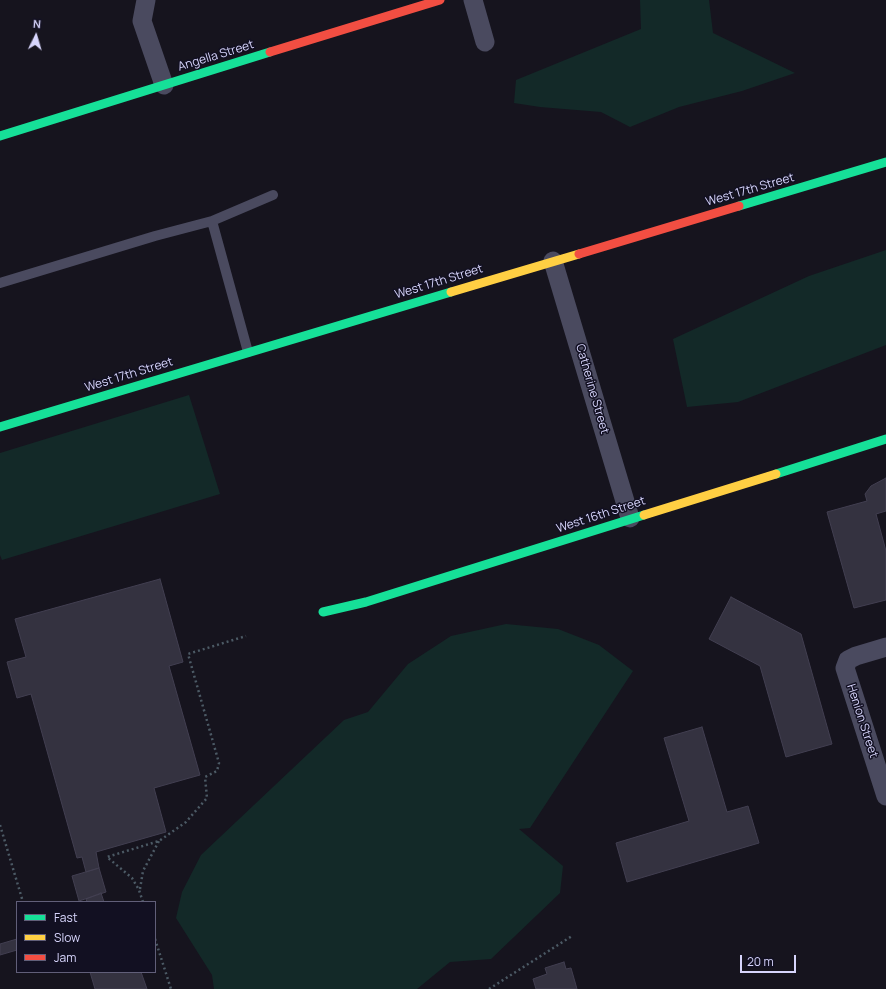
<!DOCTYPE html>
<style>
body{margin:0}
#map{position:relative;width:886px;height:989px;overflow:hidden;background:#16141e;font-family:Manrope,sans-serif}
canvas{display:block}
.legend{position:absolute;left:16px;top:901px;width:140px;height:72px;box-sizing:border-box;background:#121022;border:1px solid #615f79;margin:0;padding:5px 7px;list-style:none;font-size:12px;color:#d7d5fc}
.legend li{display:flex;align-items:center;gap:8px;height:20px}
.legend b{width:20px;border:1px solid #615f79}
.north{position:absolute;left:16px;top:16px;width:40px;height:40px;-webkit-text-stroke:3px #121022;paint-order:stroke;rotate:5deg;font-size:11px;font-weight:700;line-height:16px;text-align:center;color:#d7d5fc}
.north::after{content:'';display:block;margin:auto;width:14px;height:18px;background:#d7d5fc;clip-path:polygon(50% 0,100% 100%,50% 72%,0 100%)}
.scale{position:absolute;left:740px;top:955px;width:56px;height:18px;box-sizing:border-box;border:2px solid #d7d5fc;border-top:0;padding-left:5px;font-size:12px;line-height:14px;white-space:nowrap;color:#d7d5fc;-webkit-text-stroke:3px #121022;paint-order:stroke}
</style>
<div id="map">
<canvas width="886" height="989"></canvas>
<ul class="legend">
<li><b style="height:5px;background:#16e098"></b>Fast</li>
<li><b style="height:5px;background:#ffcf43"></b>Slow</li>
<li><b style="height:5px;background:#f24e42"></b>Jam</li>
</ul>
<div class="north">N</div>
<div class="scale">20 m</div>
</div>
<script>
const g = document.querySelector('canvas').getContext('2d');
g.lineJoin = 'round';
function paint(path, color) { g.fillStyle = color; g.fill(path, 'evenodd'); }
const poly = rows => new Path2D(rows.map(r => 'M' + r).join(''));
function stroke(path, color, width, dash) { g.strokeStyle = color; g.lineWidth = width; g.lineCap = dash ? 'butt' : 'round'; g.setLineDash(dash || []); g.stroke(path); }
function drawText(font, color, halo, rows, align = 'center') {
  g.font = font + ' Manrope,sans-serif'; g.lineWidth = 3; g.setLineDash([]); g.textBaseline = 'middle'; g.strokeStyle = halo; g.fillStyle = color; for (const [text, x, y, turn = 0] of rows) {
    g.save(); g.translate(x, y); g.rotate((+turn || 0) * Math.PI / 180); g.textAlign = isNaN(turn) ? turn : align; if (halo) g.strokeText(text, 0, 0); g.fillText(text, 0, 0); g.restore();
  }
}
paint(poly([
 [640,0,709,0,713,33,795,73,742,91,679,107,630,127,601,112,540,107,514,103,516,80,641,29],
 [886,250,886,345,738,402,687,407,673,339,809,276],
 [189,395,220,494,2,560,0,555,0,453],
 [506,624,558,629,599,645,633,671,530,828,519,829,563,866,560,893,491,959,450,962,417,989,214,989,212,975,176,918,182,892,201,855,344,720,368,712,408,664,451,636]
]), '#132928');
const building = poly([
 [886,478,886,511,876,514,886,551,886,600,854,608,827,512,867,501,865,494,871,486,886,478],
 [160,579,183,662,169,666,200,775,154,788,166,832,96,852,99,868,86,872,82,857,77,858,31,694,17,698,7,662,26,657,15,619,160,579],
 [731,597,801,634,832,744,786,757,760,666,709,639,731,597],
 [702,727,727,812,748,806,759,843,627,882,616,843,689,821,664,738,702,727],
 [99,868,106,892,79,901,72,876,99,868],
 [101,893,104,902,87,902,86,899,101,893],
 [17,939,17,950,0,955,0,944,17,939],
 [564,962,566,969,571,968,577,989,536,989,533,979,547,974,545,968,564,962],
 [90,972,141,972,147,989,95,989,90,972]
]);
paint(building, '#343240');
stroke(building, '#423f51', 1);
stroke(poly([
 [0,825,23,902],
 [140,889,143,871,159,841],
 [143,902,139,890,132,878,107,857,159,841,186,822,207,798,205,777,217,771,219,763,188,654,246,636],
 [155,939,171,989],
 [489,989,572,936]
]), '#4c5a65', 2.5, [2, 3]);
stroke(poly([
 [0,283,155,236,212,221],
 [248,352,212,221,273,195]
]), '#4a4a5f', 10);
stroke(poly([
 [146,0,142,21,164,85],
 [473,0,485,42],
 [553,261,630,518],
 [886,647,856,656,848,660,845,668,886,796]
]), '#4a4a5f', 19);
stroke(poly([
 [0,136,270,52],
 [739,206,886,162],
 [0,427,451,292],
 [776,474,886,439],
 [323,612,366,602,644,515]
]), '#16e098', 9);
stroke(poly([
 [451,292,579,254],
 [644,515,776,474]
]), '#ffcf43', 9);
stroke(poly([
 [270,52,440,0],
 [579,254,739,206]
]), '#f24e42', 9);
drawText('12px', '#d7d5fc', '#121022', [
 ["Angella Street",216,56,-17],
 ["West 17th Street",750,190,-16],
 ["West 17th Street",439,282,-17],
 ["West 17th Street",129,375,-17],
 ["Catherine Street",592,389,74],
 ["West 16th Street",601,515,-18],
 ["Henion Street",862,721,72]
]);
</script>
